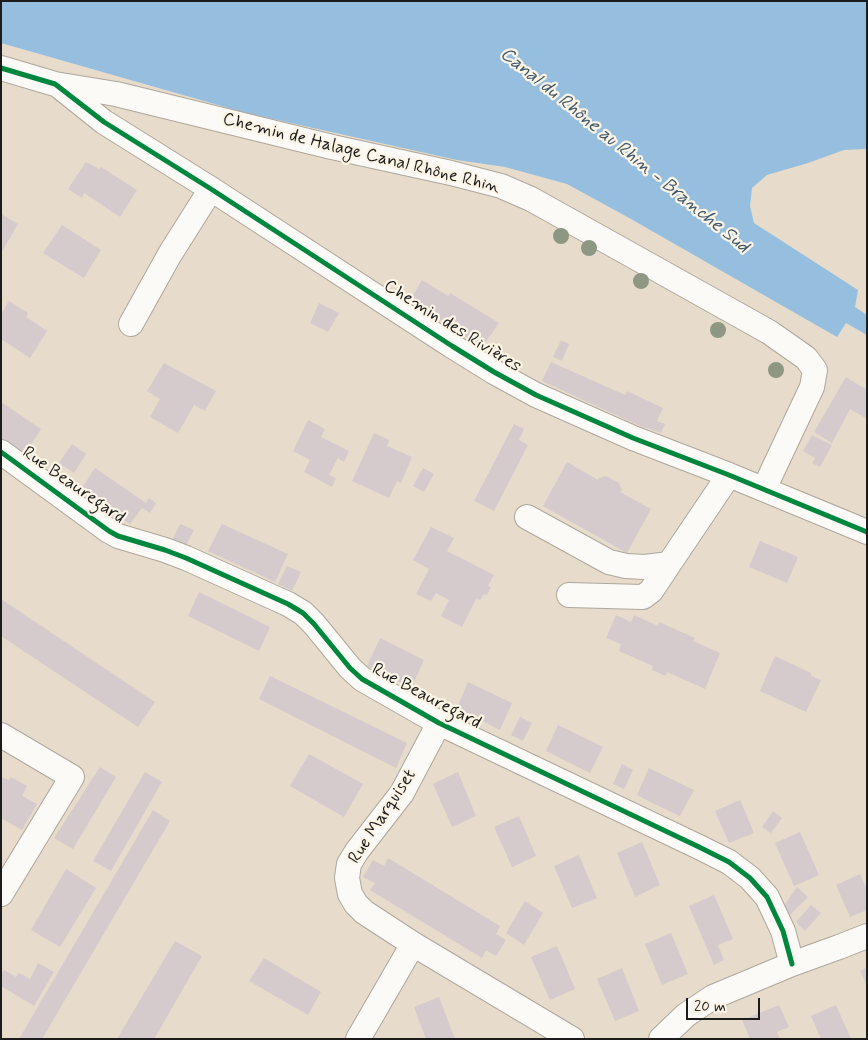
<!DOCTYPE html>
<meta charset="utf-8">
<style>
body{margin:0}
#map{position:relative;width:868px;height:1040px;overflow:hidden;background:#e7dccb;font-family:Mynerve,sans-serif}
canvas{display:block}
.frame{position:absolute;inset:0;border:2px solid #1c1c1c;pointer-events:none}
.scale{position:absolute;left:686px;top:998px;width:74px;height:22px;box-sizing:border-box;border:2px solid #1c1c1c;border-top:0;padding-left:6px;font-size:15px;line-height:18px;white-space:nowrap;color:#1c1c1c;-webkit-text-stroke:4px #fcf5e5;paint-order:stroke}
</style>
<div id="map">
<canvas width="868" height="1040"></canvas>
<div class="frame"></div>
<div class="scale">20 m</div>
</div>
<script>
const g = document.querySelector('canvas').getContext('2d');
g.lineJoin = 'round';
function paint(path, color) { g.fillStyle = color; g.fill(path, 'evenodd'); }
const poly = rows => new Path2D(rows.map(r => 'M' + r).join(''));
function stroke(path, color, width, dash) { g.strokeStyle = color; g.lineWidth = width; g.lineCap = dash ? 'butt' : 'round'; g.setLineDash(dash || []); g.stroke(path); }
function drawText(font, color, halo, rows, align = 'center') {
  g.font = font + ' Mynerve,sans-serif'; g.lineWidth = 4.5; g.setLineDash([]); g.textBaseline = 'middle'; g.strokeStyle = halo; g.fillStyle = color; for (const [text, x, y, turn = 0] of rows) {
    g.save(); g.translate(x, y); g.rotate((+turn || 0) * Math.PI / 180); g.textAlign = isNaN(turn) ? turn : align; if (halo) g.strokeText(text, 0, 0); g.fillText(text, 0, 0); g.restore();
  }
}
paint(poly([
 [1,1,867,1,867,149,844,150,808,163,767,175,752,188,750,206,754,223,858,290,855,307,867,315,867,335,846,323,837,337,631,219,567,184,505,167,457,160,246,113,1,43]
]), '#96bede');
paint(poly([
 [86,162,99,169,101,167,137,190,120,217,84,193,82,198,68,189],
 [1,214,18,224,1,253],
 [62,225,101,250,84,278,43,253],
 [422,280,448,296,450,293,499,323,482,347,453,329,411,298],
 [9,301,28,313,26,317,47,331,30,358,1,339,1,314],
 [319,303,339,313,328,332,310,323],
 [561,340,569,344,562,361,553,357],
 [551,362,625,395,627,391,663,408,657,421,665,424,661,433,638,425,542,381],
 [164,363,216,391,205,411,194,405,178,433,150,417,160,399,147,391],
 [846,377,867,390,867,419,850,409,832,443,814,432],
 [1,402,41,429,24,455,1,439],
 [308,420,325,429,321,437,349,451,344,462,338,458,329,475,336,478,332,487,304,472,310,460,293,451],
 [514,424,524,429,519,440,528,445,494,511,474,501],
 [374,433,389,440,387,446,412,457,401,483,397,481,389,498,352,481],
 [812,435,832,445,820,467,812,463,815,458,803,451],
 [72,444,86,454,74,473,59,463],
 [567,462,598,480,599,478,606,476,619,483,622,490,620,492,651,509,627,553,543,506],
 [95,468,146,503,149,498,156,503,150,513,142,508,130,524,120,517,118,520,78,494],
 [423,468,434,474,424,492,413,486],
 [180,524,194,530,185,547,172,540],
 [222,524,288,554,275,582,208,551],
 [431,527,454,538,447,551,494,575,488,586,491,587,487,595,484,594,480,600,476,599,462,627,441,616,449,600,436,593,431,601,416,594,429,569,413,560],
 [760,541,798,557,787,583,749,567],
 [287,566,301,572,292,591,278,584],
 [199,592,270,627,259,651,188,616],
 [1,599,155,702,138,727,1,636],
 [616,615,631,622,634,615,658,626,659,622,695,638,693,641,720,653,705,689,667,672,666,676,652,670,653,666,619,651,621,644,606,638],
 [380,638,424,660,411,688,367,666],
 [775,656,811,673,811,676,821,680,806,712,760,691],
 [270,676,407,743,396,768,259,699],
 [468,682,512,703,500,730,457,708],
 [520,717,532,723,523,741,511,735],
 [558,725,603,747,590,773,546,751],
 [309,754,363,784,344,817,290,786],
 [622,764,633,770,624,789,613,784],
 [100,767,116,777,73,849,54,838],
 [649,768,694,790,680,816,648,801,637,795],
 [145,772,162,782,111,871,93,861],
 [458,772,476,816,452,827,433,784],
 [1,777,9,780,11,777,27,786,22,796,37,804,22,830,1,818],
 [740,800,754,833,729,843,715,811],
 [153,810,170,821,42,1039,19,1039],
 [773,811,782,818,771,833,762,827],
 [519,816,536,856,512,867,494,827],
 [800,832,819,875,794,886,775,843],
 [642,842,660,885,635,897,617,853],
 [579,855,597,898,572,908,554,866],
 [388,858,500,926,496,934,506,940,496,956,486,950,482,958,370,890,375,883,363,877,373,860,384,866],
 [66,869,96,888,60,947,31,930],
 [860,874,867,890,867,910,850,917,836,885],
 [797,887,808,897,789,916,783,907],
 [714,895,733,939,718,945,724,960,714,965,689,906],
 [525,901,543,913,524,945,506,933],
 [811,905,821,913,805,931,796,922],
 [671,933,688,974,662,985,645,944],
 [175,941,202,956,154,1039,117,1039],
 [557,946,575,989,550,1000,531,957],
 [264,958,321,992,308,1015,249,981],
 [38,963,54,972,34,1006,1,986,1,975,4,970,16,977,19,973,30,979],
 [622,968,639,1011,615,1021,597,979],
 [867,968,867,986,860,971],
 [439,997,455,1039,426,1039,414,1007],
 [779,1005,789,1027,777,1032,780,1039,750,1039,742,1020],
 [836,1005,851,1039,821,1039,811,1016]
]), '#d5cacc');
const minor = poly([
 [1,68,55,84,116,94,332,147,451,173,501,186,531,199,769,332,806,358,815,370,812,387,764,489],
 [59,86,104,122,211,189,452,346,494,372,536,395,633,438,729,475,867,532],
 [131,324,170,254,211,189],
 [1,452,109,531,118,536,165,550,186,558,288,604,303,613,314,624,350,668,362,679,439,723,699,847,729,862,750,878,767,897,783,931,792,964],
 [527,517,609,562,626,566,645,567,669,564,729,475],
 [569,595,643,597,651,591,669,564],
 [1,735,72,777,1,894],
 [413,944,364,912,356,904,350,894,347,878,349,864,357,851,402,793,439,723],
 [358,1039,413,944,572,1039],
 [661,1039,686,1015,713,997,792,964,839,947,867,936]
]);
stroke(minor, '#aea79c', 26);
stroke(minor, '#fbfaf7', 24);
stroke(poly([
 [1,68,55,84,104,122,211,189,452,346,494,372,536,395,633,438,729,475,867,532],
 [1,452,109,531,118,536,165,550,186,558,288,604,303,613,314,624,350,668,362,679,439,723,699,847,729,862,750,878,767,897,783,931,792,964]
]), '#00873e', 5);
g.fillStyle = '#8d9782';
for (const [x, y] of [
 [561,236],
 [589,248],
 [641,281],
 [718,330],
 [776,370]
]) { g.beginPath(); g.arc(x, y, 8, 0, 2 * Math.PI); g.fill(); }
drawText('18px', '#1c1c1c', '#fcf5e5', [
 ["Chemin de Halage Canal Rhône Rhin",361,154,14],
 ["Chemin des Rivières",452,327,32],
 ["Rue Beauregard",73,486,35],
 ["Rue Beauregard",426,697,28],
 ["Rue Marquiset",383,817,-57]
]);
drawText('italic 19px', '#3f586d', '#fcf5e5', [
 ["Canal du Rhône au Rhin - Branche Sud",624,151,39]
]);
</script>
